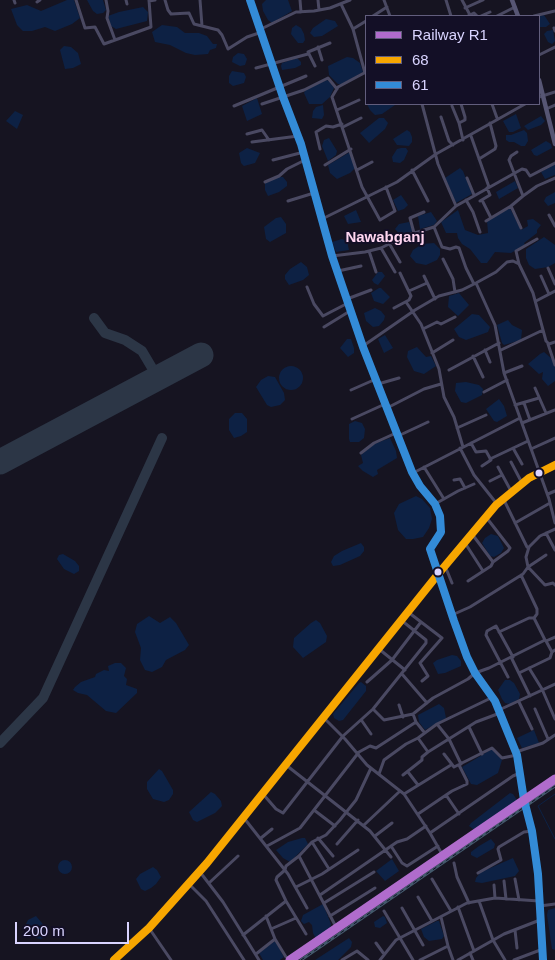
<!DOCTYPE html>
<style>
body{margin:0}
#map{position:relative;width:555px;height:960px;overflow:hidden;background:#161421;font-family:Helvetica,sans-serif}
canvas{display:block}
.legend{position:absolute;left:365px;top:15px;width:175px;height:90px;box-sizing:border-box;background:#130f26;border:1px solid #625e7d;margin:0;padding:6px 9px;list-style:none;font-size:15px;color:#d9d4ff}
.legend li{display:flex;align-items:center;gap:10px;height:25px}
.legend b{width:25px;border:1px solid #625e7d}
.scale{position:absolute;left:15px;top:922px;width:114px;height:22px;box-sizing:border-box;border:2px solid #d9d4ff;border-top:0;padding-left:6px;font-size:15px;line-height:18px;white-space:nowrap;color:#d9d4ff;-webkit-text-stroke:4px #130f26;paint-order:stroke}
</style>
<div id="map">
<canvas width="555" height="960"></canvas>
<ul class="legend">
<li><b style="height:6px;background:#b06ccc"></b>Railway R1</li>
<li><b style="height:6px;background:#f7a600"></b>68</li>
<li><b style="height:6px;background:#338bd7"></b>61</li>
</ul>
<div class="scale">200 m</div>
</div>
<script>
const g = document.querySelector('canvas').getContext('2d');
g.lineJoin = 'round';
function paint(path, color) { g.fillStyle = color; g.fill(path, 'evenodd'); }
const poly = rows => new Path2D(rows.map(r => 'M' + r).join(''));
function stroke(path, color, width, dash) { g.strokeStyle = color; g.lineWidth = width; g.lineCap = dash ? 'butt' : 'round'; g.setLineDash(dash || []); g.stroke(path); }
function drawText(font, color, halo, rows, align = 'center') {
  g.font = font + ' Helvetica,sans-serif'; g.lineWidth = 4; g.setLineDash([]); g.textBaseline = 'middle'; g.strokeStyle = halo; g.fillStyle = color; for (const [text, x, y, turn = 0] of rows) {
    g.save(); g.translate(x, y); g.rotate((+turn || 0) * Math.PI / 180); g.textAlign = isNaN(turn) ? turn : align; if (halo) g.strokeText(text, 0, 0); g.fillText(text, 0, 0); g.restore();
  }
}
paint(poly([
 [67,0,74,0,80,18,72,24,55,31,45,27,32,31,23,31,17,25,11,9,27,5,41,11],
 [87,0,103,0,106,10,103,13,97,14,93,11],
 [266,0,288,0,292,11,272,23,268,20,263,11,262,4],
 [143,7,148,12,147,21,116,29,111,26,108,16,119,12],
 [544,15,550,24,546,27,539,27,539,16],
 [326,19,335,21,338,26,322,36,314,37,310,33,313,28],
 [162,25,177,27,185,33,199,33,207,36,213,44,217,44,216,48,210,50,208,54,195,55,186,53,170,45,155,42,152,32],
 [296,25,301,28,304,34,305,40,303,43,298,43,291,34,292,28],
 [553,30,555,41,552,44,548,42,544,34,547,31],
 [64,46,71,47,78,53,81,64,73,68,65,69,60,50],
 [238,53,244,54,247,59,245,65,240,66,232,62,233,57],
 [347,57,353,58,360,63,363,72,342,84,338,84,329,75,328,66],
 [297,58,301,62,301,65,295,68,282,70,281,66,282,63],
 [232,71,244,73,246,77,244,83,233,86,229,83,229,76],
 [327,80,330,82,334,88,330,97,322,104,309,104,304,93,306,89],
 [257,98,262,114,247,121,242,106],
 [367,104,395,104,395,105,382,114,375,115,370,110],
 [323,105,324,115,322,119,312,118,313,111,316,107],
 [15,111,23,115,17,129,6,121],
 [516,114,521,128,513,132,509,132,503,121],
 [541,116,545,121,541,125,528,130,524,126],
 [379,118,384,118,388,123,385,129,369,143,360,133],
 [407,130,410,132,412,137,412,142,409,146,397,145,393,139],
 [524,130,527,133,528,141,525,146,521,146,514,142,509,142,506,140,506,135,511,135],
 [329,138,337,151,336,155,328,161,322,146,324,140],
 [546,141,551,144,552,148,537,156,534,155,531,150],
 [247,148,260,153,255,163,244,166,241,163,239,153],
 [401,148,406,148,408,151,404,160,400,163,393,162,392,157,397,149],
 [350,152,355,168,350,173,337,179,330,173,328,165],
 [555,164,555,175,545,179,541,172],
 [460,168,463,171,472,194,456,203,445,178],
 [279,177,283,177,287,182,287,186,279,192,268,196,265,190,265,183],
 [515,181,518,188,499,199,496,192],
 [555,192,555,203,548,206,544,201,546,197],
 [401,195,408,205,404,209,398,211,393,200],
 [510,208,521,230,528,226,527,220,533,219,541,225,537,230,537,233,524,243,525,245,511,253,495,252,487,263,481,263,470,249,462,244,458,238,457,233,446,233,441,222,458,210,465,230,478,235,488,233,487,221],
 [356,210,361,222,348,224,344,216],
 [431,212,437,221,434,225,420,229,418,216],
 [281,217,286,224,286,233,270,242,266,239,264,227,276,218],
 [409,222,413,231,401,236,395,229,399,224],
 [544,237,555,245,555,263,548,267,535,269,529,265,526,258,526,249],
 [342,239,347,241,349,250,336,252,332,242],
 [434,243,440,249,440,255,437,260,426,265,416,263,410,256,413,250,422,244],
 [301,262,307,267,309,275,303,280,289,285,285,279,285,275,290,269],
 [378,272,382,272,385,276,378,285,374,283,372,280],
 [379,288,381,288,390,297,383,304,374,301,371,293],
 [459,293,469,305,458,316,448,307,449,296],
 [375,308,381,311,385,316,384,320,379,326,373,327,366,321,364,313],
 [472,314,479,315,490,327,488,332,466,340,459,337,454,329],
 [508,320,512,325,522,330,521,340,504,345,502,343,497,325],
 [385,335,393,348,384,353,378,339],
 [347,339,351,339,354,348,354,353,348,357,340,348],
 [417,347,426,357,431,356,436,366,424,374,414,371,407,357,408,351],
 [544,352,551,358,555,365,555,381,548,386,542,379,543,372,539,374,528,364,540,354],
 '279 378a12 12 0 1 1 24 0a12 12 0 1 1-24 0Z',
 [268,376,275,377,284,393,285,400,280,405,271,407,267,405,256,387,261,380],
 [466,382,479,385,483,389,482,395,466,403,461,402,455,391,456,383],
 [499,399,504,406,507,416,497,422,494,421,486,409],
 [235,413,242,413,247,419,247,432,241,436,234,438,229,430,229,419],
 [355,421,362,423,365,429,364,438,359,442,350,442,349,439,349,424],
 [390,438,396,451,397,458,377,470,378,474,373,477,363,471,358,466,363,463,361,455,374,444],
 [416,496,422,499,430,508,432,519,429,528,423,537,413,539,406,539,398,530,394,513,399,504],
 [491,534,498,536,504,548,501,553,494,557,490,556,482,543,485,538],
 [361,543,364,547,364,551,360,556,340,565,333,566,331,562,334,556,342,551],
 [63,554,75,561,79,566,79,571,74,574,64,569,57,559,59,555],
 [149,616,160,623,170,617,176,623,189,645,185,650,166,660,162,667,152,672,145,670,140,660,141,648,135,632,137,624],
 [316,620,320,623,327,636,326,642,303,658,293,647,294,638,311,623],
 [452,655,457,656,461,661,461,666,445,673,438,674,433,663,437,660],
 [115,663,121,663,126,668,124,676,127,679,126,685,137,689,137,693,116,713,106,711,87,695,78,693,73,690,75,687,81,682,95,677,96,674,104,670,109,671,108,666],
 [505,680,510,680,514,683,520,694,519,699,510,704,505,703,502,699,498,690],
 [361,682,366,686,366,691,343,720,339,721,334,718,333,714,359,683],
 [439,704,444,708,446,718,425,730,419,722,418,715],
 [534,730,539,743,522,748,517,738],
 [492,749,502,760,498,773,477,785,471,784,462,767],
 [159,769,162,771,173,790,173,794,169,800,164,802,153,799,147,789,147,782],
 [211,792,215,794,221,801,222,806,215,813,197,822,193,820,189,812],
 [510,793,513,794,517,800,507,808,476,829,473,829,469,826,471,823],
 [302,838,305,838,308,844,290,862,283,858,276,850,288,842],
 [491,839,495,844,494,848,477,858,471,855,471,852,479,846],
 [513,858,519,871,515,876,482,883,475,882,476,878,481,872],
 [392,859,399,871,385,881,376,871],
 '58 867a7 7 0 1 1 14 0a7 7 0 1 1-14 0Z',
 [153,867,157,870,161,877,156,884,151,888,145,891,141,889,136,879,140,874],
 [323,904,331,924,330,929,318,937,315,937,313,933,312,925,309,922,304,924,301,921,303,915],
 [555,908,555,950,552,949,547,915,548,910],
 [36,916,47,929,48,934,44,938,40,939,36,938,26,924,28,920],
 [383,916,385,917,387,923,380,928,375,927,374,922],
 [437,921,439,921,444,936,442,939,429,941,424,937,421,929],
 [349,938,352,942,351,947,338,960,315,960],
 [275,941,284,957,280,960,263,960,259,953]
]), '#0d2144');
stroke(poly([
 [555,794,538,806,555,839]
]), '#0d2144', 1);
stroke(poly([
 [94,318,105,333,125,340,142,351,158,378],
 [0,743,43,698,162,438]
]), '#2c3646', 10);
stroke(poly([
 [0,462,201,355]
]), '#2c3646', 25);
stroke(poly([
 [14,0,15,3],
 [76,0,85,28,95,27,104,44,151,27,149,0],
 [106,0,108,11,107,18,115,40],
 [126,0,127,4],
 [165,0,168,10,171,14,189,13,194,24,218,30,222,35,228,49,247,37,262,32],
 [200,0,202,26],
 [300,0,301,12],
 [318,0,319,10],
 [384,0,390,16],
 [446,0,451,16],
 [462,0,470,15],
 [149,1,155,0],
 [37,2,40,0],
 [341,4,353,29,365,73],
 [465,8,483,0],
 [373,16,387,7],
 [468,16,474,13,477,16],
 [481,16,490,12],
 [497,16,515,7],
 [534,16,555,11],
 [554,28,555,31],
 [261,29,296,12,314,11,330,8,350,0],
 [353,29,366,21],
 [318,47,322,60],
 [539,55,555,47],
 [315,66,308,52,330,43],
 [256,68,308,54],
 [366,72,338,87,332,97,362,187,380,220,395,211,386,187],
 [539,97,555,92],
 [262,104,304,90,328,78,337,89],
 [422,104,438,164,456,206,522,169,526,170,530,176,555,163],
 [461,104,465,117,465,120,459,123,463,140],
 [492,104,497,118],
 [234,106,306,76],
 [452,106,459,123],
 [546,109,555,105],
 [337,110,359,100],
 [441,117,449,141,453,145],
 [343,127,361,118],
 [247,134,262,130,269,140],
 [471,136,489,187],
 [252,142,298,136],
 [320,149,316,132,326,126,333,127,342,124],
 [479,159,495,149,496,146,490,123],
 [273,160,304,152],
 [325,165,351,149],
 [357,170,372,162],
 [412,170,428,201],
 [467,178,474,195],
 [265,182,279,176,287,169,305,160],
 [523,196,537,186,555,178],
 [466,200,473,212,480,232],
 [482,200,491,218],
 [288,201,314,193],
 [480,201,490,195,487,188],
 [511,206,523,196,509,160,511,156,517,152],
 [549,215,555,226],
 [322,219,397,182,436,154,525,104],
 [486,221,511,206,521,228],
 [434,227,442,247,450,249,456,247,459,248,466,268,474,284],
 [414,233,410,218,424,212],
 [389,243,400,262],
 [381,248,395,272],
 [369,251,376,272],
 [332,256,365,252,381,248,405,236,434,227,456,206],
 [443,259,453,279,455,292],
 [519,264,516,251,537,239],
 [548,268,555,284],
 [338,271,361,266],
 [424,276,435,299],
 [541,276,549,294],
 [476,283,495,325,504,373,549,499,555,523],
 [307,287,314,304,323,316,348,303],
 [409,291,427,283],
 [347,299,371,290],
 [536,301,555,291],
 [406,302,421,324,439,369,444,397,454,417,463,447],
 [394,308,409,300,411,296,400,273],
 [324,327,350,311],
 [423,329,437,322,441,324,455,317],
 [548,344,555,365],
 [363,346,415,310,439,296,462,290,476,283,496,272,507,262,513,261,519,264,533,293,546,341,549,344,555,342],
 [485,350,490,362],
 [501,350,543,330],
 [432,353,453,340],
 [473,356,483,377],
 [449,370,499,343],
 [504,373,522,366],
 [378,384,399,378],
 [535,388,546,413],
 [351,390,376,379],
 [484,392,507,380],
 [524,403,530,420],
 [515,405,539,398],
 [387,408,424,389,441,384],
 [352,419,385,404],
 [522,423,555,410],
 [457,428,486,415],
 [398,436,428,422],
 [471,443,476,452,486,451,491,460,482,466],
 [460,448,474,475,497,504],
 [513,448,522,464],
 [531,449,555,438],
 [361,453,374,443,396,433],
 [490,459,528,441],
 [511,462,522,483],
 [424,467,444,499],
 [498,467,511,491],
 [413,473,520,418],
 [454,480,460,479,465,488],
 [490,481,502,475],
 [548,494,555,491],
 [503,498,527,547,529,547],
 [435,504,458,491,474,484],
 [515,523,550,503],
 [546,533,555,550],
 [472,534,493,562,508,551,510,548,486,517],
 [465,543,483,571],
 [546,555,528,567,545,585,553,583,555,585],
 [445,566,452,583],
 [521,575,537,609,537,614,534,618,545,640],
 [468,581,491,566,493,562],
 [408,612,442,638,420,663,428,676,422,681],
 [452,615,470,607,523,574,528,567,526,557,529,547,540,536,555,529],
 [499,632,529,618,534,618],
 [546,641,552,652],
 [379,649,405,670],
 [511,657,530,696],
 [529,668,542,689,555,719],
 [519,673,550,658,552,652,555,650],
 [402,674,427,703],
 [508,677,486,635,487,631,496,626,513,657],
 [367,682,392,660,421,622],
 [519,702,532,729],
 [399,705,403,717],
 [373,709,384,720,413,714,433,698,468,679,475,673,489,668,545,640,546,641,555,637],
 [535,709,548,739],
 [499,710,555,684],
 [413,714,416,722,424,732],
 [324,718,345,739,367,765,404,794,430,833,442,854],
 [362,721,371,734],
 [437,724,449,739,461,764],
 [469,727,482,754],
 [418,738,428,752],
 [516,752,543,743,555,735],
 [444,754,454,767,492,748,502,758,517,755],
 [286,765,370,831,391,857],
 [408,772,418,785],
 [379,774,384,760,406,744,418,738,437,724,493,697],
 [403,775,422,760,422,757,428,752,476,722,500,713],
 [263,794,276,809,283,813,343,736,373,709,426,643,426,640,401,620],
 [404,794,451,765],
 [446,795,459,814],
 [314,810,335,826],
 [418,814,452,791,467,784,467,781,459,765],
 [244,818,288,874,307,908],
 [364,825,400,791],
 [430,833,513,776,520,773],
 [375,836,392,823],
 [261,838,272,829],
 [318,838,333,856],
 [312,842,329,869],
 [337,844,358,820],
 [267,846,300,828,359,752,370,746,376,748,416,722],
 [391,846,402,863,407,866,438,846],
 [299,856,335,925],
 [454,863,457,877,469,903],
 [200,872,223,902,259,960],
 [478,873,501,860,498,849,499,847,524,832,532,831],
 [432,879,451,911],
 [515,879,519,900],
 [504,881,506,899],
 [209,883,238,856],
 [189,884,206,901,244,960],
 [494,885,495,898],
 [296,887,322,874,358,850],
 [320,895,397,842,407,839,426,826],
 [418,897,432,921],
 [479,901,493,940,505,960],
 [324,903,374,872],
 [540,906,555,904],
 [458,907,474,951],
 [402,908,423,945],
 [384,911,413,960],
 [266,916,275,939,286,957],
 [330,916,375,888],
 [441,917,448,946,453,960],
 [149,928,171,960],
 [271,929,296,918],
 [515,930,517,948],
 [306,934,286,901,276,880,277,877,285,870,286,866,299,856,312,842,326,835,340,820,356,800,371,768],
 [243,935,286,901],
 [376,943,384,954],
 [470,953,473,960],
 [256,954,275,939],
 [342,960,357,951,368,960],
 [380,960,396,940,467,903,495,898,539,901],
 [420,960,448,946],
 [458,960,504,934,540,920],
 [514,960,543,949]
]), '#4a4962', 3);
stroke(poly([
 [250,0,283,97,301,144,332,256,363,347,412,472,420,486,435,504,440,516,441,532,430,549,454,621,467,657,475,673,495,701,517,755,524,800,532,831,538,874,543,960],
 [512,0,518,16],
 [539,80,555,144]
]), '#575674', 4.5);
stroke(poly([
 [114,960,149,928,207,863,439,573,496,505,529,478,555,465]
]), '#5e5373', 5);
const rail = poly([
 [301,960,555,786]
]);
stroke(rail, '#43596b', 3);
stroke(rail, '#130f26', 1, [4]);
stroke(poly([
 [114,960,149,928,207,863,439,573,496,505,529,478,555,465]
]), '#f7a600', 8);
stroke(poly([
 [250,0,283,97,301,144,332,256,363,347,412,472,420,486,435,504,440,516,441,532,430,549,454,621,467,657,475,673,495,701,517,755,524,800,532,831,538,874,543,960]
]), '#338bd7', 8);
stroke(poly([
 [290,960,555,779]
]), '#b06ccc', 9);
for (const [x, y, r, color] of [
 [539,473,4.5,"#d9d4ff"],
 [438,572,4.5,"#d9d4ff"]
]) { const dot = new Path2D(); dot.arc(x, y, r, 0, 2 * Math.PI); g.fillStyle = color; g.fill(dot); stroke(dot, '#130f26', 2); }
drawText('bold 15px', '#ffd6f0', '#130f26', [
 ["Nawabganj",385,238]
]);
</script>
